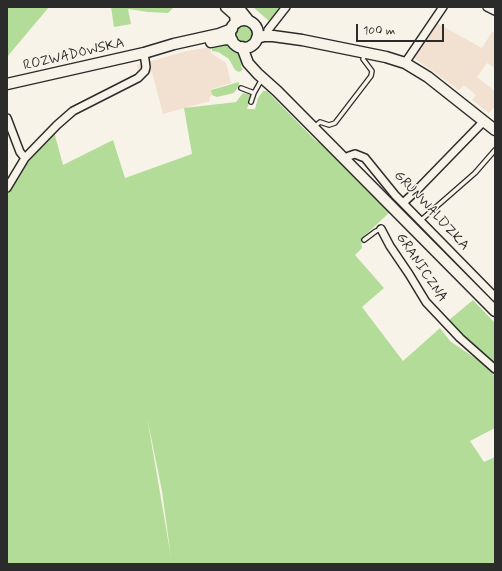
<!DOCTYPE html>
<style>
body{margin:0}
#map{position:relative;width:502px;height:571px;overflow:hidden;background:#f7f3e8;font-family:Mynerve,sans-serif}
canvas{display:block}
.frame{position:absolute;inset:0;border:8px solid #2b2b2b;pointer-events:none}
.scale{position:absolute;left:356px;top:24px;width:88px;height:18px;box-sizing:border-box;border:2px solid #2b2b2b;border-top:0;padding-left:5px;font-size:12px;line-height:14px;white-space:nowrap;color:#2b2b2b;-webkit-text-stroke:3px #f7f3e8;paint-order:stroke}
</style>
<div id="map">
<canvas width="502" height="571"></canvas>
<div class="frame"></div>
<div class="scale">100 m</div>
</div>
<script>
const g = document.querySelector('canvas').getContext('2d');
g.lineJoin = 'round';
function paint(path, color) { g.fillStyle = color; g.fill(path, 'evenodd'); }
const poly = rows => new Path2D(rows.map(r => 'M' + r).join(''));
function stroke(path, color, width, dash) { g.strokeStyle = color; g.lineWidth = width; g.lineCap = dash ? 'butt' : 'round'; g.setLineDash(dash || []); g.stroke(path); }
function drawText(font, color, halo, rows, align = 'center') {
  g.font = font + ' Mynerve,sans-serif'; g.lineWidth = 3; g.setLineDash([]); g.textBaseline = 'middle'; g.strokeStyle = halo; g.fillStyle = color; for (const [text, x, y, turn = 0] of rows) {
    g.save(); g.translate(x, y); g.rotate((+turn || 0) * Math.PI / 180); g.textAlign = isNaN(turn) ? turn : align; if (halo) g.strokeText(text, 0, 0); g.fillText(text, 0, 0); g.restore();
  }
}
paint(poly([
 [437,23,482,48,492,32,495,33,495,68,487,63,477,77,495,91,495,106,489,113,472,100,476,95,464,85,459,90,414,58],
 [210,47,211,53,226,63,231,83,211,89,212,95,209,98,210,101,163,114,152,72,140,76,137,65,187,51]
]), '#f2e0d0');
paint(poly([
 [7,7,49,7,7,57],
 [111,7,174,7,168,13,148,12,128,9,131,24,114,27],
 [253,7,280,7,269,21],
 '236 34a9 9 0 1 1 18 0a9 9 0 1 1-18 0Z',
 [229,43,240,50,243,56,241,67,243,69,241,71,239,72,235,70,229,59,218,52,212,51,212,46],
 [239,82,239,86,234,93,217,97,212,95,211,90],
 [263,91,267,91,314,139,333,153,391,211,361,239,362,248,355,255,384,288,362,307,403,361,440,328,450,341,482,363,495,376,495,428,470,441,484,462,495,457,495,564,7,564,7,194,27,163,40,149,53,128,63,165,113,140,125,178,192,154,184,108,236,102,243,93,251,95,247,109,255,109,258,98],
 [147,417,162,491,171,557],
 [473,300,495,323,495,363,463,335,449,320]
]), '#b4dc99');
const lane = poly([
 [241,88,254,93,262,79],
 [251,102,254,93],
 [314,127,320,122,329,125,335,123,371,76,372,71,363,59,365,54],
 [420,221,475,173,495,150],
 [364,240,376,231,381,229]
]);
const street = poly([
 [487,7,495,11],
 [268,30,286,7],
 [405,63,443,7],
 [7,118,20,152,25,158],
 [346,159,349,156,355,154,365,158,395,195,495,297],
 [7,188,25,158,57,125,73,111,138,78,145,71,146,67,144,53],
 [403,203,416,191,484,121],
 [381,229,390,246,409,274,426,302,460,338,495,369]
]);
const secondary = poly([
 [226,7,235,15,236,23],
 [236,7,241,11,249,21],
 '230 34a14 14 0 1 1 28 0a14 14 0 1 1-28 0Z',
 [257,38,264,36,273,36,302,40,386,57,405,63,428,77,495,130],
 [211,42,226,39,232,40],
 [242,47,248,63,258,74,277,91,495,311],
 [7,84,144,53,174,44,219,34,232,29]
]);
stroke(lane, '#2b2b2b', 6);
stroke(street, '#2b2b2b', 10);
stroke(secondary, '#2b2b2b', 13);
stroke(lane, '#f7f3e8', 3.5);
stroke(street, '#f7f3e8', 7);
stroke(secondary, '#f7f3e8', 10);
drawText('14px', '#2b2b2b', '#f7f3e8', [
 ["ROZWADOWSKA",74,55,-13],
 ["GRUNWALDZKA",431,211,47],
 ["GRANICZNA",421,268,56]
]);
</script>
